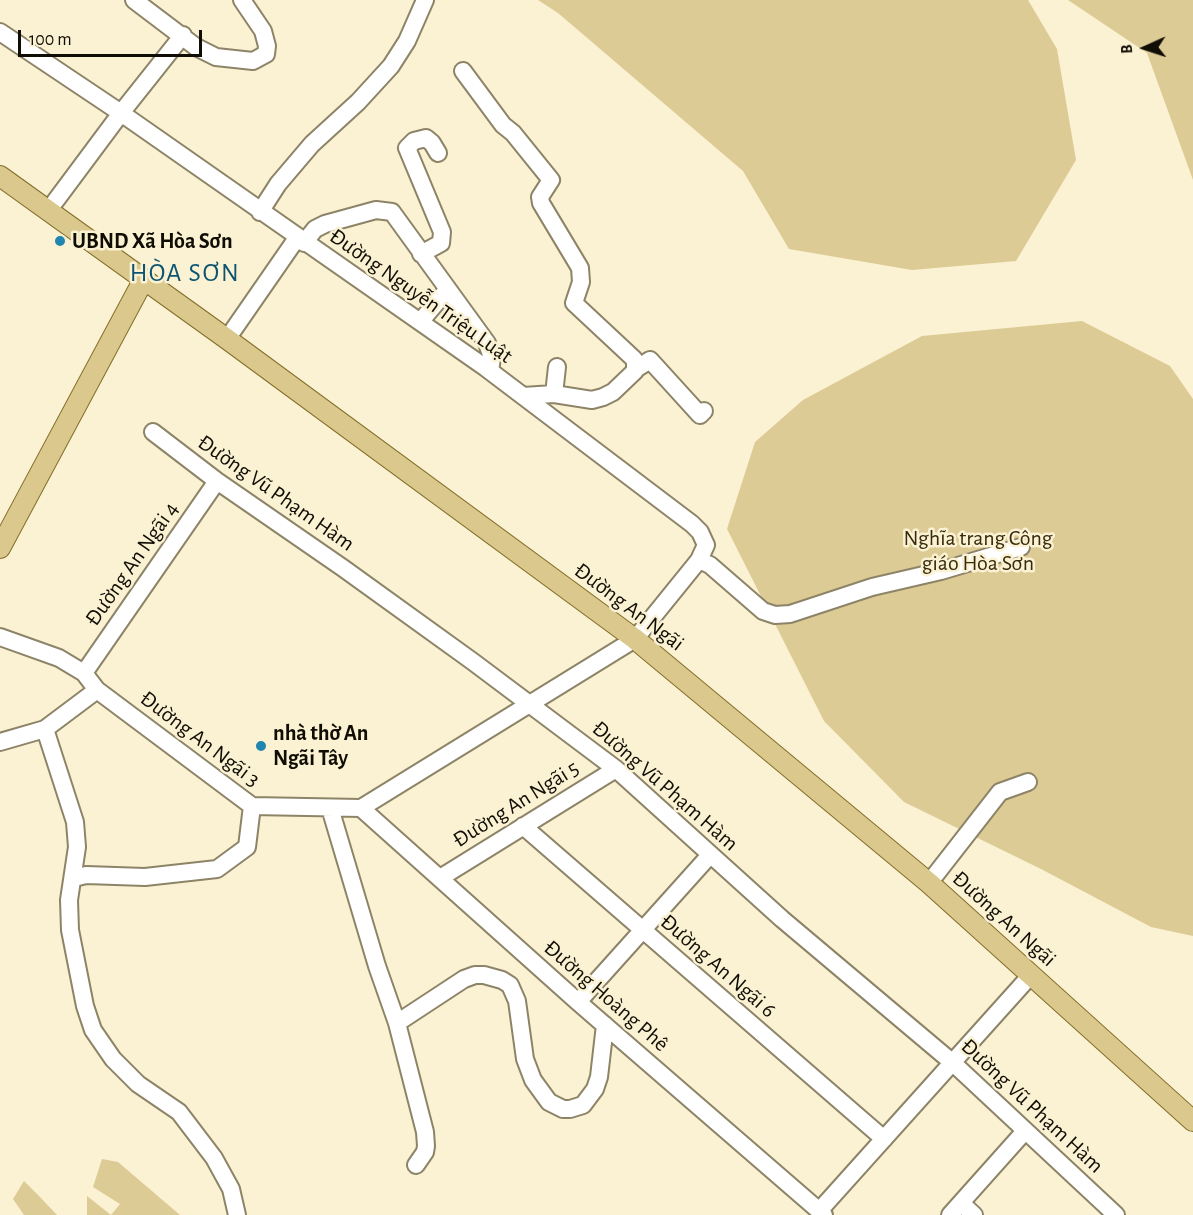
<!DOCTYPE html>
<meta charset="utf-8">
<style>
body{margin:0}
#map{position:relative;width:1193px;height:1215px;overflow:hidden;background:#fbf1d3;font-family:"Alegreya Sans",sans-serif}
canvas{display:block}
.north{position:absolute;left:1115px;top:18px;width:60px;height:60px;-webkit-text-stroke:4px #fbf1d3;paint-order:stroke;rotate:267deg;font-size:16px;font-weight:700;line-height:24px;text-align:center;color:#100d04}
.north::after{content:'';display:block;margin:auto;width:21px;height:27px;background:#100d04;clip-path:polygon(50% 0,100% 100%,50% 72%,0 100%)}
.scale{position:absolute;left:18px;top:30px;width:184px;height:27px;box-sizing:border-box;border:3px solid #100d04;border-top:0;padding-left:8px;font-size:18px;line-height:21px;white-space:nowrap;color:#100d04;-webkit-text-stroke:4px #fbf1d3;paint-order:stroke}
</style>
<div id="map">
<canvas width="1193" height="1215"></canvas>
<div class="north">B</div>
<div class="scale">100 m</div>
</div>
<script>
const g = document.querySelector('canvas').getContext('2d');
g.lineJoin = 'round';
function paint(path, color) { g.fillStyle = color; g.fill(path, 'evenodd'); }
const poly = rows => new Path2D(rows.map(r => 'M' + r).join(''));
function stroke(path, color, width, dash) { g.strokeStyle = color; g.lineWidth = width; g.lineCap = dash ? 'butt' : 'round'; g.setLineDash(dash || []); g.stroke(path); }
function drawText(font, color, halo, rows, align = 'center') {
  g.font = font + ' "Alegreya Sans",sans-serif'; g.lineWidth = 5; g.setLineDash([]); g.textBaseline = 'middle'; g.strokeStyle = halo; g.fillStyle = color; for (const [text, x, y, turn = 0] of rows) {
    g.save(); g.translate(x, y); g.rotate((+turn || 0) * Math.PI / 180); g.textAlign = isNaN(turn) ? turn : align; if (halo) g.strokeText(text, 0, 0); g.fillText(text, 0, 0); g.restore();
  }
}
paint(poly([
 [538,0,1028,0,1057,49,1076,160,1016,261,912,270,789,249,743,171,558,13],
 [1068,0,1193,0,1193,180,1147,53],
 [1082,321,1170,366,1193,399,1193,936,1151,927,1041,869,904,802,824,721,727,529,755,442,803,400,922,336],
 [102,1159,118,1162,180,1215,87,1215,87,1196,111,1215,120,1204,93,1187],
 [24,1181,39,1196,57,1215,24,1215,13,1199]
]), '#ddcb95');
const minor = poly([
 [134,0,196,47,216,57,253,61,266,54,267,46,263,31,242,0],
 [0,32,121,113,486,368,692,524,700,532,706,545,699,560,635,639,361,808,252,806,97,690,84,673,59,658,0,637],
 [463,71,503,125,513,133,551,180,540,197,541,203,580,268,581,282,574,303,634,359,635,363,635,371,613,392,603,397,592,400,554,394,523,396],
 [48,211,121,113,183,35],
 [260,212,278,184,312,144,358,102,391,66,407,41,425,0],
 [304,243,315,229,325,224,376,210,392,212,487,343,492,358,490,371],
 [421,254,441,243,442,232,407,148,414,141,426,138,432,143,438,153],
 [420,322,447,290],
 [227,339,297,238],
 [635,363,639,367,650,360,700,415,704,411],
 [554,394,557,367],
 [153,432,217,481,343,568,472,661,616,769,782,919,953,1063,1116,1215],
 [699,560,710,565,763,611,775,615,790,614,872,587,941,571,1021,547],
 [84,673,217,481],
 [45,729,75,822,77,847,69,900,70,930,85,1006,93,1030,113,1059,138,1084,179,1112,214,1158,231,1189,237,1215],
 [0,742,45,729,97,690],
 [330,808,377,966,397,1023,425,1132,426,1146,425,1152,416,1165],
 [361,808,578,1002,824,1215],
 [523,826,884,1139],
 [74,878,86,875,145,877,217,869,247,847,252,806],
 [440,878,616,769],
 [929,883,1000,792,1028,782],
 [578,1002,710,855],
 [397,1023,464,979,475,975,484,975,502,980,510,985,517,1001,525,1059,533,1080,549,1102,563,1109,570,1109,583,1105,595,1089,599,1077,605,1025],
 [961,1203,974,1215],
 [819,1211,1031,975],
 [950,1215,1025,1131]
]);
const major = poly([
 [0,176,227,339,635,639,929,883,1193,1121],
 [0,548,144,279]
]);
stroke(minor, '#8d8468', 20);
stroke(major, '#836e2a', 22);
stroke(minor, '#fff', 16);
stroke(major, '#dac88c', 20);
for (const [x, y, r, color] of [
 [60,241,6,"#2085af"],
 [261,746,6,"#2085af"]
]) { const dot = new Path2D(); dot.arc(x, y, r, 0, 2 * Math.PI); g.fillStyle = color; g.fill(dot); stroke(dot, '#fbf1d3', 2); }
drawText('bold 22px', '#100d04', '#fbf1d3', [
 ["UBND Xã Hòa Sơn",72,241],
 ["nhà thờ An",273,733],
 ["Ngãi Tây",273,758]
], 'left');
drawText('22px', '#100d04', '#fbf1d3', [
 ["Đường Nguyễn Triệu Luật",421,296,35],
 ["Đường Vũ Phạm Hàm",276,493,35],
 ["Đường An Ngãi 4",132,564,-55],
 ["Đường An Ngãi",629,607,37],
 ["Đường An Ngãi 3",200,739,37],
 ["Đường Vũ Phạm Hàm",665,786,41],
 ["Đường An Ngãi 5",516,804,-32],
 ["Đường An Ngãi",1004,919,42],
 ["Đường An Ngãi 6",718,966,41],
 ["Đường Hoàng Phê",606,996,41],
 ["Đường Vũ Phạm Hàm",1032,1106,43]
]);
drawText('22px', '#362c0c', '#fbf1d3', [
 ["Nghĩa trang Công",978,538],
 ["giáo Hòa Sơn",978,563]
]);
g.letterSpacing = '1.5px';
drawText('26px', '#0d5471', '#fbf1d3', [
 ["HÒA SƠN",185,273]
]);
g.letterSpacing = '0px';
</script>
